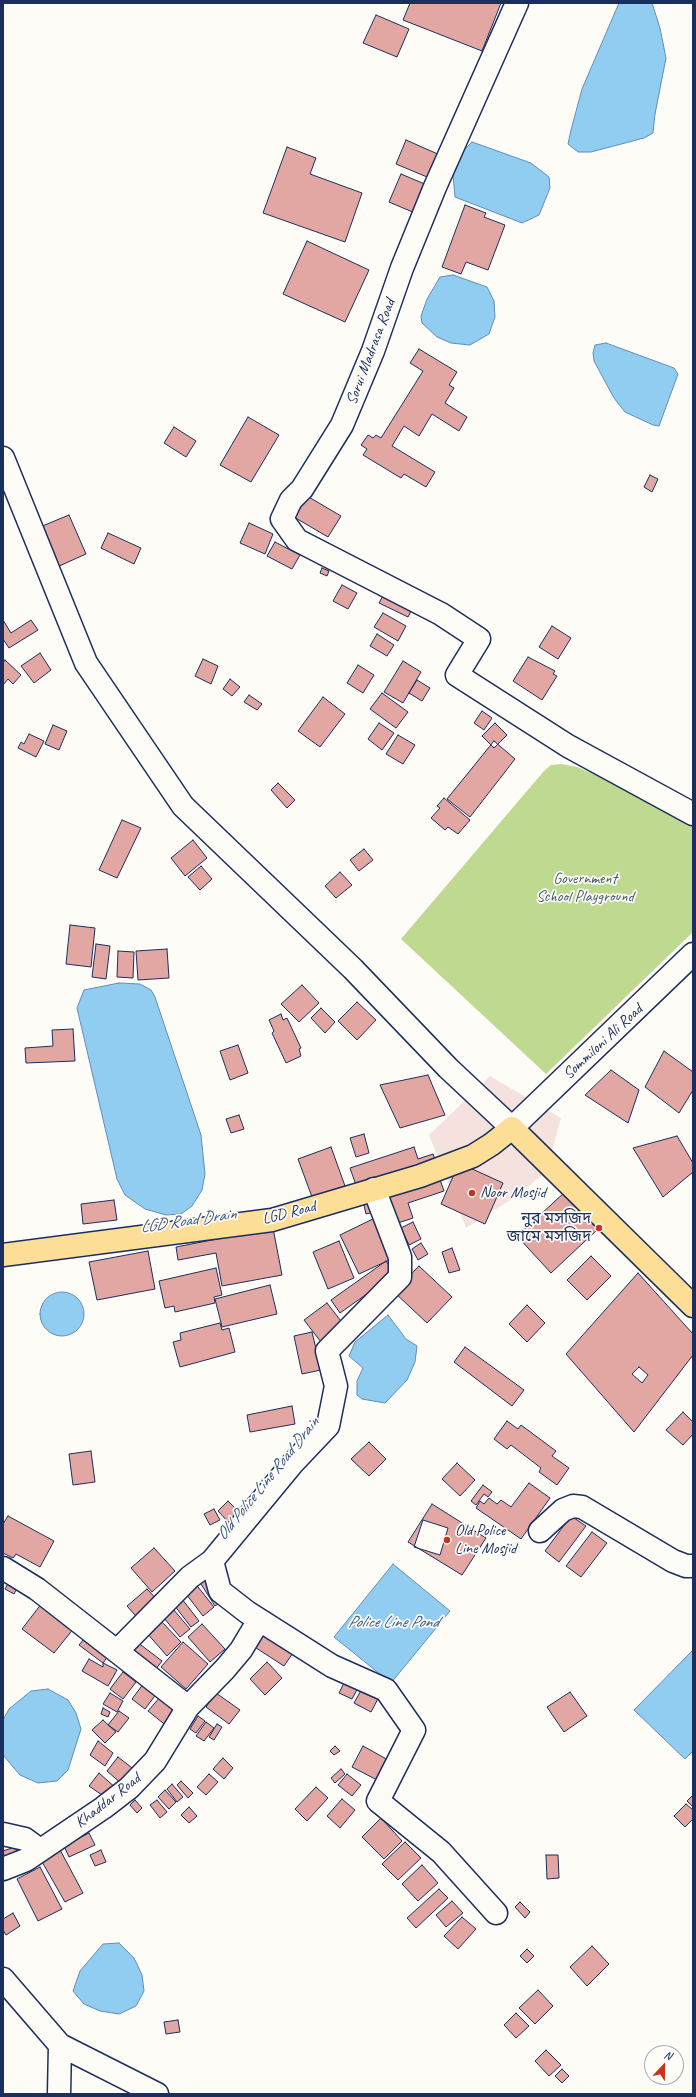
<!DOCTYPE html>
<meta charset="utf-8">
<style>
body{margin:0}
#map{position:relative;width:696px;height:2097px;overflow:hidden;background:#fdfcf7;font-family:Caveat,sans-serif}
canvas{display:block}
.frame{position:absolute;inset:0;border:4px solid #1b2f5e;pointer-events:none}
.north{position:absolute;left:644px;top:2045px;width:40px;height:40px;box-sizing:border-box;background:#fdfcf7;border:1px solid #a3aaba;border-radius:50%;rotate:22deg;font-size:11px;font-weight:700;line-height:16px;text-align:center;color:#1b2f5e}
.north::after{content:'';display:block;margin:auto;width:14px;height:18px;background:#c8321e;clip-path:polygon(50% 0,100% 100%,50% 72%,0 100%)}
</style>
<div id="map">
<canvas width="696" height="2097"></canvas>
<div class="frame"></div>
<div class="north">N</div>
</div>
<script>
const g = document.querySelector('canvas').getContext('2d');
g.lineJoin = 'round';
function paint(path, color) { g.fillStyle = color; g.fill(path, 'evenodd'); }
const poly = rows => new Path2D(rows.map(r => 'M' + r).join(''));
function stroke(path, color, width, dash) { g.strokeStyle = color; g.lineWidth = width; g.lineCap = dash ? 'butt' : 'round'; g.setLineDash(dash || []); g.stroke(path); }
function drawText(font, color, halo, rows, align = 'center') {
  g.font = font + ' Caveat,"Noto Sans Bengali",sans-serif'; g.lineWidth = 3.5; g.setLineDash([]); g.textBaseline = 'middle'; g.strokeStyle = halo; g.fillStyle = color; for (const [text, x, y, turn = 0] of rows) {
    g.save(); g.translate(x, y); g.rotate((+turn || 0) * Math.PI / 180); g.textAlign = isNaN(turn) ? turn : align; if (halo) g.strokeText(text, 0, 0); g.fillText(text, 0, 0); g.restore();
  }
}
paint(poly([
 [490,1076,561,1118,546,1172,515,1197,466,1228,429,1135]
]), '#f5e2de');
paint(poly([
 [561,764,577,767,604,778,652,802,693,826,693,932,546,1074,401,939,544,771,551,765]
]), '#bfd990');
const water = poly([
 [619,3,652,3,660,28,666,58,655,114,653,133,644,138,591,152,578,152,568,144,571,130,582,89,619,3],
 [472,142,531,163,549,177,550,188,539,215,522,223,455,197,453,175,461,153,472,142],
 [453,275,487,287,494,301,495,317,489,334,470,345,451,343,437,337,422,323,421,316,427,299,440,277,453,275],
 [606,343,674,368,678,374,659,426,653,425,625,412,614,398,594,361,593,353,595,345,606,343],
 [119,983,140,984,151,990,155,997,201,1135,205,1174,202,1190,192,1206,181,1214,166,1215,145,1209,125,1195,117,1179,77,1008,84,990,119,983],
 '40 1314a22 22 0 1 1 44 0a22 22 0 1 1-44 0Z',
 [388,1315,406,1339,417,1346,415,1362,407,1380,385,1403,362,1399,357,1395,357,1381,363,1368,349,1356,355,1342,388,1315],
 [393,1564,450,1611,391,1683,334,1637,393,1564],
 [693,1650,693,1751,685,1759,634,1710,693,1650],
 [48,1689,68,1700,76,1713,81,1729,68,1770,57,1781,38,1783,20,1775,3,1755,3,1720,9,1709,31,1691,48,1689],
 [119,1943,134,1958,142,1975,144,1991,136,2006,119,2014,100,2011,84,2004,73,1991,80,1971,103,1944,119,1943]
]);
paint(water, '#91ccf1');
stroke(water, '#628db6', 1);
const building = poly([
 [410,3,501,3,482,51,403,20,410,3],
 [376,15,409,29,397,57,363,43,376,15],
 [406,140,449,159,439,182,396,164,406,140],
 [287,147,316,158,310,174,362,193,345,242,263,213,287,147],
 [401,174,427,185,415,213,389,202,401,174],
 [465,205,486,213,484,217,505,225,488,270,466,262,461,274,442,267,465,205],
 [307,241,369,270,345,322,283,294,307,241],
 [419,349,457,372,449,385,454,388,445,403,467,417,459,431,432,414,419,436,404,426,392,446,435,472,426,487,404,474,401,478,363,455,367,449,361,445,368,435,373,438,376,435,381,438,423,371,410,363,419,349],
 [248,417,279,435,251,482,220,465,248,417],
 [174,427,196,441,186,457,164,443,174,427],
 [650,475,658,479,652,492,644,487,650,475],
 [307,496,341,516,328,537,294,517,307,496],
 [69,515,86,554,57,567,40,527,69,515],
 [249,523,273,534,265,554,240,543,249,523],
 [108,533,141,548,134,564,101,548,108,533],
 [275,542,300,555,292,569,267,556,275,542],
 [322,568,329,571,327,576,320,573,322,568],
 [342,585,357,593,348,609,333,601,342,585],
 [385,592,413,607,408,617,379,603,385,592],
 [383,613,406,626,398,641,374,627,383,613],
 [3,620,11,633,31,620,38,630,9,648,3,639,3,620],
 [552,626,571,638,558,659,539,647,552,626],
 [377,634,394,645,387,656,370,646,377,634],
 [40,653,51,670,34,683,21,666,40,653],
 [528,657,555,671,553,674,557,676,542,700,513,681,528,657],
 [203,659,218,666,211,684,195,676,203,659],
 [5,660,21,675,13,684,8,679,3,685,3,663,5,660],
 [403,661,421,672,403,703,384,692,403,661],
 [358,665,374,675,363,693,347,683,358,665],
 [230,679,240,687,232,696,223,689,230,679],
 [417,680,430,688,422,701,409,693,417,680],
 [382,693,408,712,396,728,370,709,382,693],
 [249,695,262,704,257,710,244,702,249,695],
 [323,697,345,714,320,747,298,731,323,697],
 [482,711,492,718,484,730,474,723,482,711],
 [379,723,394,733,382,750,368,739,379,723],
 [495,723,507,735,494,748,482,736,495,723],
 [53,725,67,731,59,750,45,744,53,725],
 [29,734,44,741,36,757,18,748,21,742,24,744,29,734],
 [398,735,415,745,403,764,386,754,398,735],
 [494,741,515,759,470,817,447,799,494,741],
 [278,783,295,800,287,808,271,790,278,783],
 [444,798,470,820,458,834,448,827,445,830,431,818,440,808,437,806,444,798],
 [122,820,141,828,117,878,99,870,122,820],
 [193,840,207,858,185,876,171,858,193,840],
 [364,849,373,860,359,871,350,860,364,849],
 [201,866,212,879,200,890,188,877,201,866],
 [340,872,352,885,336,898,325,886,340,872],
 [70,925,95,928,91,967,66,964,70,925],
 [96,944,110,946,106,979,92,977,96,944],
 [167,949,169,978,138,980,136,951,167,949],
 [118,951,134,952,133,978,117,977,118,951],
 [302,985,319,1003,299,1022,281,1004,302,985],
 [357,1002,376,1020,357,1040,338,1021,357,1002],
 [321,1008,335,1022,325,1033,311,1018,321,1008],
 [281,1014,283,1020,287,1018,301,1048,299,1049,301,1056,286,1063,272,1033,274,1031,269,1020,281,1014],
 [73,1029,75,1061,26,1063,25,1048,53,1046,52,1030,73,1029],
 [238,1045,248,1073,230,1080,220,1051,238,1045],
 [664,1051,693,1072,693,1090,679,1113,645,1087,664,1051],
 [611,1070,639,1090,628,1123,585,1095,611,1070],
 [428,1075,445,1115,400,1128,380,1085,428,1075],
 [239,1115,244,1129,231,1133,226,1119,239,1115],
 [364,1134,369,1153,356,1157,350,1138,364,1134],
 [677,1136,693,1163,693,1172,663,1197,633,1148,677,1136],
 [331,1147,345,1186,312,1197,298,1159,331,1147],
 [414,1147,418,1159,433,1154,436,1162,357,1188,350,1168,414,1147],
 [459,1163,503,1183,485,1224,441,1204,459,1163],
 [438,1174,444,1191,408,1203,413,1218,395,1224,384,1192,438,1174],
 [565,1192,599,1228,551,1273,517,1236,565,1192],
 [374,1197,378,1211,366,1214,363,1201,374,1197],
 [114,1200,117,1220,83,1224,81,1204,114,1200],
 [379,1216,398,1256,359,1274,340,1235,379,1216],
 [413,1222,421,1239,409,1245,401,1228,413,1222],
 [273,1228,282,1275,222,1286,216,1253,178,1260,176,1247,273,1228],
 [339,1241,354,1278,328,1289,313,1252,339,1241],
 [421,1243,428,1254,418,1260,412,1249,421,1243],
 [452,1248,460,1270,449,1273,442,1252,452,1248],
 [148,1251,155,1289,97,1300,89,1262,148,1251],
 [591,1256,611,1276,587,1300,567,1280,591,1256],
 [386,1261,395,1274,340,1313,331,1300,386,1261],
 [419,1266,452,1297,427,1323,394,1292,419,1266],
 [216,1268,222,1295,214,1297,215,1303,175,1312,174,1306,165,1308,159,1281,216,1268],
 [638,1273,693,1334,693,1355,634,1432,566,1354,638,1273],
 [270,1285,277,1314,222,1327,215,1299,270,1285],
 [327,1303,344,1325,321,1342,304,1320,327,1303],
 [527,1305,545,1323,527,1342,509,1324,527,1305],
 [220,1323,222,1330,229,1328,235,1352,180,1367,173,1342,181,1340,180,1333,220,1323],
 [312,1332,321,1370,302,1374,294,1336,312,1332],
 [465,1347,524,1390,512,1406,454,1362,465,1347],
 [639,1367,648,1375,642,1383,632,1374,639,1367],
 [292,1406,295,1424,250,1432,247,1415,292,1406],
 [683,1412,693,1422,693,1434,683,1445,666,1430,683,1412],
 [507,1421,518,1429,521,1425,556,1451,552,1456,569,1468,557,1485,539,1472,541,1468,511,1445,507,1449,494,1439,507,1421],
 [369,1442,386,1459,369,1476,351,1459,369,1442],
 [91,1451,95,1482,73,1485,69,1454,91,1451],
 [457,1463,475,1480,460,1496,442,1479,457,1463],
 [529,1483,550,1498,521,1539,476,1508,480,1501,484,1504,489,1498,497,1504,501,1500,511,1507,529,1483],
 [483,1485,492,1492,488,1497,484,1494,476,1505,471,1501,483,1485],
 [228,1501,240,1513,229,1523,218,1511,228,1501],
 [432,1504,486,1538,462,1575,408,1542,432,1504],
 [214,1509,220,1520,210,1525,204,1514,214,1509],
 [8,1516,54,1541,40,1567,16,1554,13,1558,3,1553,3,1524,8,1516],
 [571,1516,586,1526,559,1562,545,1551,571,1516],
 [423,1520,448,1528,440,1555,414,1547,423,1520],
 [592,1532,607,1543,581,1577,566,1566,592,1532],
 [154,1548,175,1571,152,1592,131,1568,154,1548],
 [12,1576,21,1580,14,1594,5,1589,12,1576],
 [207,1576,223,1601,215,1606,199,1581,207,1576],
 [194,1582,214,1607,203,1616,183,1590,194,1582],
 [147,1589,162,1605,142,1623,127,1606,147,1589],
 [182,1599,199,1621,191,1627,174,1605,182,1599],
 [42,1603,74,1628,54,1653,22,1629,42,1603],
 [173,1609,190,1629,180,1637,163,1617,173,1609],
 [160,1620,181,1642,167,1656,146,1632,160,1620],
 [202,1624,225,1649,210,1662,188,1637,202,1624],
 [266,1626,297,1647,284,1666,253,1646,266,1626],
 [83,1640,97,1650,102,1644,112,1651,103,1663,79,1645,83,1640],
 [137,1642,162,1661,152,1674,127,1656,137,1642],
 [183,1642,208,1664,186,1689,161,1667,183,1642],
 [89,1659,103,1667,103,1663,117,1670,108,1686,82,1671,89,1659],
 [267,1662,282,1678,265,1695,250,1679,267,1662],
 [123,1672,136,1682,123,1699,110,1689,123,1672],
 [346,1679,359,1686,352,1699,339,1693,346,1679],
 [144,1683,157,1693,145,1709,132,1699,144,1683],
 [364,1685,381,1693,371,1712,354,1703,364,1685],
 [570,1692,587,1716,564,1732,547,1707,570,1692],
 [110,1693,123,1701,117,1712,103,1704,110,1693],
 [216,1693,240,1710,229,1724,206,1707,216,1693],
 [161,1696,180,1712,168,1727,148,1711,161,1696],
 [103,1708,110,1712,108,1717,101,1714,103,1708],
 [119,1711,129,1718,118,1732,108,1725,119,1711],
 [198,1716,205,1721,196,1733,190,1729,198,1716],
 [103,1720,116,1732,105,1743,92,1730,103,1720],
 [206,1722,214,1728,204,1741,196,1736,206,1722],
 [217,1724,222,1727,214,1740,209,1737,217,1724],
 [98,1741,113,1753,105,1766,90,1755,98,1741],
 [335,1746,340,1751,334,1755,330,1751,335,1746],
 [363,1746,390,1761,379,1781,352,1767,363,1746],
 [118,1757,136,1771,123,1785,107,1771,118,1757],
 [223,1758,233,1768,224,1779,213,1769,223,1758],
 [341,1769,345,1774,335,1783,331,1778,341,1769],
 [99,1773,117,1789,109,1800,89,1786,99,1773],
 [209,1774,218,1782,206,1795,197,1787,209,1774],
 [347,1774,361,1785,352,1796,338,1785,347,1774],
 [181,1781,193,1793,188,1798,177,1785,181,1781],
 [172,1784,183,1797,177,1802,167,1789,172,1784],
 [316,1787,328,1798,307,1821,295,1809,316,1787],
 [165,1790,176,1802,169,1809,158,1797,165,1790],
 [693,1795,693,1807,687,1801,693,1795],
 [342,1799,355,1810,340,1828,327,1816,342,1799],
 [135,1800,142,1808,137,1813,130,1805,135,1800],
 [157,1800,167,1812,160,1818,150,1805,157,1800],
 [686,1804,693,1810,693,1819,685,1827,674,1816,686,1804],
 [189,1807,197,1816,189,1823,181,1815,189,1807],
 [381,1818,402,1841,384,1859,362,1837,381,1818],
 [89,1833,95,1845,69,1857,64,1846,89,1833],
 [405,1842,421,1858,398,1880,382,1864,405,1842],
 [58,1846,83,1893,65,1902,41,1860,58,1846],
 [15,1847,20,1859,6,1864,3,1851,15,1847],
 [101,1850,106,1862,95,1866,90,1855,101,1850],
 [546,1855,558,1855,559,1878,547,1879,546,1855],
 [422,1865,438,1883,418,1901,402,1884,422,1865],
 [40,1867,62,1909,38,1921,17,1879,40,1867],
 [439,1889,448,1898,416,1928,407,1918,439,1889],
 [452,1901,463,1913,446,1927,436,1915,452,1901],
 [520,1902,530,1912,525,1918,515,1907,520,1902],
 [13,1913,20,1926,6,1935,3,1930,3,1919,13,1913],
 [462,1917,476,1929,458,1949,444,1936,462,1917],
 [592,1946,609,1964,587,1986,570,1967,592,1946],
 [527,1949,534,1956,527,1963,520,1956,527,1949],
 [538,1990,553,2006,535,2024,519,2008,538,1990],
 [516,2013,529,2026,516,2038,504,2025,516,2013],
 [178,2020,180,2032,166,2034,164,2022,178,2020],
 [546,2050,561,2065,549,2076,535,2061,546,2050],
 [562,2069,569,2076,562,2083,555,2076,562,2069]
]);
paint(building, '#e2a7a3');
stroke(building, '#1b2f5e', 1);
const minor = poly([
 [517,3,435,187,402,268,373,351,342,425,302,489,291,500,282,519,297,540,441,614,479,639,457,675,568,746,693,814],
 [3,458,86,663,183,806,353,969,448,1068,512,1128,693,954],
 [374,1189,400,1257,400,1277,327,1351,336,1386,328,1426,292,1464,212,1561,220,1591,247,1612,332,1666,386,1690,414,1730,378,1801,441,1852,496,1913],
 [540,1531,563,1510,573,1506,582,1507,673,1561,686,1566,693,1566],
 [3,1568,37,1589,188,1707,225,1669,241,1650,259,1620],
 [118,1650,190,1577,212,1561],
 [3,1834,25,1839,40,1850],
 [3,1869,26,1860,103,1808,129,1788,155,1761,188,1707],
 [3,1979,60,2045,59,2094],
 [60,2045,157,2094]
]);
const major = poly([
 [3,1255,272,1220,420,1176,473,1156,492,1144,512,1128,693,1306]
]);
stroke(minor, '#1b2f5e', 25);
stroke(major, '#1b2f5e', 25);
stroke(minor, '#fdfcf7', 22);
stroke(major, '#fcde96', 22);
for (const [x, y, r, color] of [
 [472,1193,4,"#c8321e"],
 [599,1228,4,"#c8321e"],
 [447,1540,4,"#c8321e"]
]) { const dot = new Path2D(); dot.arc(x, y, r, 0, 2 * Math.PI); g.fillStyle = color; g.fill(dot); stroke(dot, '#fdfcf7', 1.5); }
drawText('16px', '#1b2f5e', '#fdfcf7', [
 ["Sorui Madrasa Road",371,352,-69],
 ["Sommiloni Ali Road",603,1042,-43],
 ["LGD Road",289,1213,-14],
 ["Khaddar Road",108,1801,-38]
]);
drawText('16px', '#445a6a', '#fdfcf7', [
 ["Government",585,879],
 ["School Playground",585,897]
]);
drawText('16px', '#1b2f5e', '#fdfcf7', [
 ["Noor Mosjid",480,1193],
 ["নুর মসজিদ",591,1219,"right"],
 ["জামে মসজিদ",591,1237,"right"],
 ["Old Police",455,1531],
 ["Line Mosjid",455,1549]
], 'left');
drawText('italic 17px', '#385683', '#fdfcf7', [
 ["LGD Road Drain",188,1221,-8],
 ["Old Police Line Road Drain",268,1479,-51],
 ["Police Line Pond",393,1623]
]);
</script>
